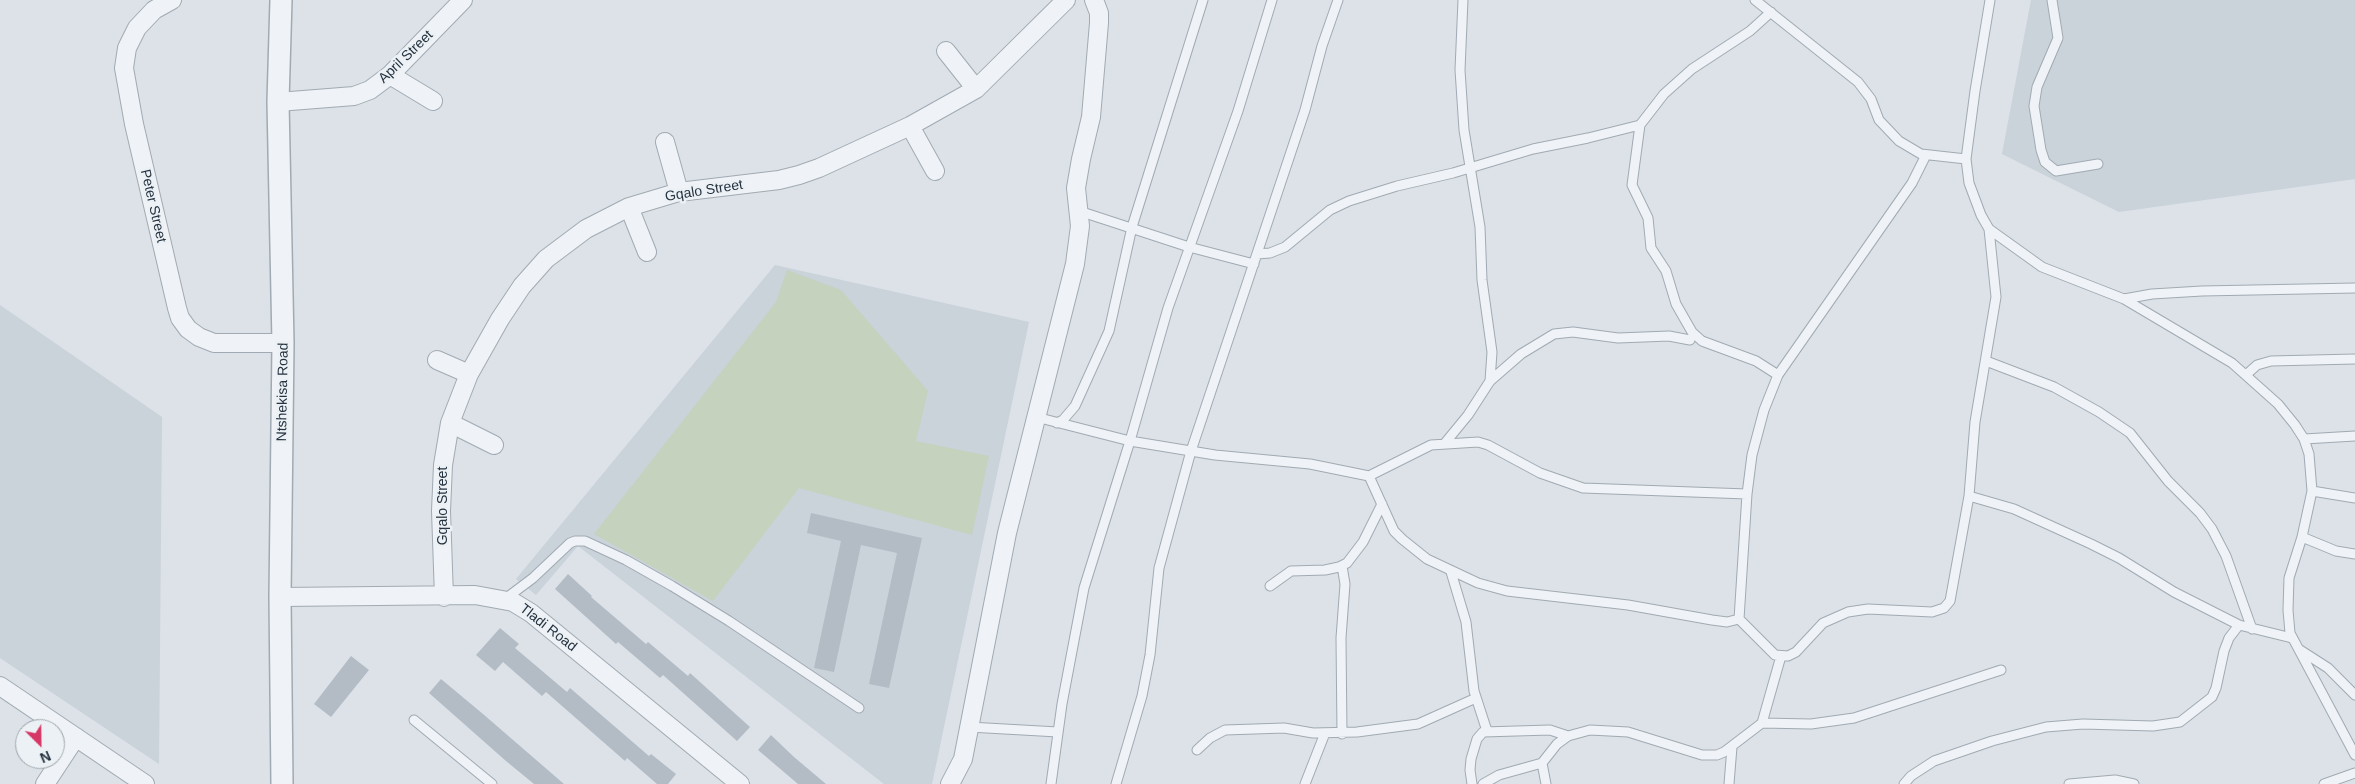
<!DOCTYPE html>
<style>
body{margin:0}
#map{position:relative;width:2355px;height:784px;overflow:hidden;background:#dce2e8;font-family:Helvetica,sans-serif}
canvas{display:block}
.north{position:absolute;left:15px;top:719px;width:50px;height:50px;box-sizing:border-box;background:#ecf1f5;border:1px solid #9ca5ac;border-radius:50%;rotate:157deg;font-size:14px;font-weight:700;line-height:20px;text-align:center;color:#25323f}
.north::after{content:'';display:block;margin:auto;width:18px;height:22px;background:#d63866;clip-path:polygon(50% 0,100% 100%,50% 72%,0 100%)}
</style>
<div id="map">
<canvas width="2355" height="784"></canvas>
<div class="north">N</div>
</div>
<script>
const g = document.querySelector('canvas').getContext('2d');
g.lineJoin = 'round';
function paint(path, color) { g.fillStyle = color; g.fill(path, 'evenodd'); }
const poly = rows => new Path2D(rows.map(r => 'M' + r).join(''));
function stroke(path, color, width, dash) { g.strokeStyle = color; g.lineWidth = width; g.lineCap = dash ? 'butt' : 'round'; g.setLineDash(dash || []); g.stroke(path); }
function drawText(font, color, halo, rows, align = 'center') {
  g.font = font + ' Helvetica,sans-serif'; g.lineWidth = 5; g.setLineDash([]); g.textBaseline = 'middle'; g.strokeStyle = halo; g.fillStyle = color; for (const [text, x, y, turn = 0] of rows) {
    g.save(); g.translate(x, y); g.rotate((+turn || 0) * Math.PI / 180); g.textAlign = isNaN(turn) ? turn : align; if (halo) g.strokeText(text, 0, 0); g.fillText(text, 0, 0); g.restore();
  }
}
paint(poly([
 [2031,0,2355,0,2355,179,2119,212,2002,154],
 [775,265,1029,322,932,784,884,784,578,546,536,595,516,579],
 [0,305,162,417,159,764,0,658]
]), '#cad2da');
paint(poly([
 [787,270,841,290,928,391,916,441,989,456,972,535,799,488,713,601,594,534,776,302]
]), '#c5d2bd');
paint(poly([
 [811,513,922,538,889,688,869,684,897,553,861,545,834,672,814,668,841,541,807,533],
 [568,574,592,596,591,597,646,644,648,642,688,676,690,673,750,727,737,741,663,675,660,678,618,642,616,644,555,589],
 [500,628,519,644,515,648,567,692,570,688,649,756,651,754,676,774,668,784,657,784,627,758,625,761,546,692,542,696,503,662,495,671,476,655],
 [351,656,369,670,331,717,314,704],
 [441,679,483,714,564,784,534,784,506,761,429,693],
 [771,735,794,757,826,784,798,784,758,750]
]), '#b3bcc5');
const service = poly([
 [1463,0,1460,70,1464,130,1480,227,1482,280,1492,352,1490,381],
 [1755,0,1858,82,1871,99,1879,120,1899,141,1921,154,1966,159],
 [1990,0,1975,91,1966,159,1969,183,1981,215,1989,229,2042,267,2124,299,2232,363,2278,404,2295,425,2304,439,2309,454,2312,491,2302,537,2289,578,2288,610,2290,633,2355,755],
 [2052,0,2058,38,2037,87,2034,106,2041,150,2045,162,2056,171,2098,164],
 [1771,12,1750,31,1692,69,1664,94,1640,125,1632,185,1648,218,1651,248,1666,271,1676,304,1692,332,1702,341,1756,361,1778,375],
 [1926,155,1912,183,1778,375,1764,410,1752,455,1747,494,1739,619,1775,655,1788,656,1796,652,1823,623,1848,612,1868,609,1932,612,1944,608,1950,601,1969,496,1975,422,1996,297,1989,229],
 [1079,211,1189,247,1254,264],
 [1257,254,1270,253,1285,247,1330,210,1349,201,1397,186,1453,173,1533,149,1588,138,1640,125],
 [2124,299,2152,294,2202,291,2355,288],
 [1986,361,2054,387,2099,412,2130,433,2168,481,2200,513,2212,529,2226,556,2252,629],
 [2247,374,2257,365,2271,361,2355,359],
 [1036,417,1130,441,1215,455,1310,464,1369,476,1431,445,1478,442,1488,445,1540,473,1583,488,1747,494],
 [1057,423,1063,420,1075,406,1109,331,1132,227,1203,0],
 [2304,439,2355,436],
 [1445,443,1468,415,1490,381,1521,354,1554,334,1573,332,1618,338,1669,336,1690,340],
 [1369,476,1394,531,1402,539,1427,559,1478,583,1507,591,1628,605,1712,620,1727,622,1739,619],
 [2312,491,2355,498],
 [1969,496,2014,509,2091,544,2119,558,2174,592,2239,625,2292,638],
 [2302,537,2336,551,2355,554],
 [1451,572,1466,622,1474,691,1487,731],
 [1270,586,1291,571,1325,570,1339,567,1347,563,1363,542,1382,504],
 [505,599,533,578,570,543,575,541,585,541,626,560,672,586,729,621,859,708],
 [2300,650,2328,668,2355,695],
 [414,720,492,784],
 [1762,723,1811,724,1854,718,2001,670],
 [969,727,1058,732],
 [1342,734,1341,638,1345,584,1342,566],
 [1197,750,1210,738,1225,730,1284,728,1313,733,1357,732,1418,724,1476,698],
 [1542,763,1546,784],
 [1051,784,1062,704,1084,588,1130,441,1168,308,1238,111,1272,0],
 [1116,784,1142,696,1150,655,1159,568,1191,451,1305,110,1322,46,1338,0],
 [1305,784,1325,733],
 [1472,784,1470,770,1471,759,1477,739,1483,732,1550,730,1568,736],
 [1483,784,1499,775,1542,763,1557,744,1568,736,1590,730,1628,732,1702,755,1717,755,1724,752,1762,723,1781,656],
 [1729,784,1732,747],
 [1904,784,1911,776,1934,761,1992,741,2046,727,2083,724,2153,726,2180,722,2212,697,2216,688,2224,651,2229,638,2239,625],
 [2069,784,2115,780,2134,784],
 [2324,784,2355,773]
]);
const minor = poly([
 [172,0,154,10,137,28,127,48,124,68,134,124,177,308,180,318,188,329,199,337,214,343,283,343],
 [946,51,976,89],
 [390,75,433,101],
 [278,102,354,96,370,90,390,75,463,0],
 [910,126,935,171],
 [665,142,679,192],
 [629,207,647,252],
 [437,360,469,374],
 [450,423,494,445],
 [280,597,475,595,513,602,531,613,740,784],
 [444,597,441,511,443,465,450,423,469,374,500,319,522,286,546,259,586,229,629,207,679,192,779,180,799,175,819,168,910,126,976,89,1066,0],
 [0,686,145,784],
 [45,784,76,737],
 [950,784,963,759,1007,533,1075,264,1080,226,1076,188,1081,159,1091,117,1099,23,1099,13,1094,0]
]);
const tertiary = poly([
 [281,0,278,102,283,343,280,597,282,784]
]);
stroke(service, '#a1aab2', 11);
stroke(minor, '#a1aab2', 20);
stroke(tertiary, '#a1aab2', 24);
stroke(service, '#eff2f6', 9);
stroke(minor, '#eff2f6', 18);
stroke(tertiary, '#eff2f6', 21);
drawText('14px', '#25323f', '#ecf1f5', [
 ["April Street",406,57,-44],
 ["Gqalo Street",704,191,-9],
 ["Peter Street",153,206,77],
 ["Ntshekisa Road",283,392,-89],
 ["Gqalo Street",443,506,-90],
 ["Tladi Road",548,628,38]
]);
</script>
